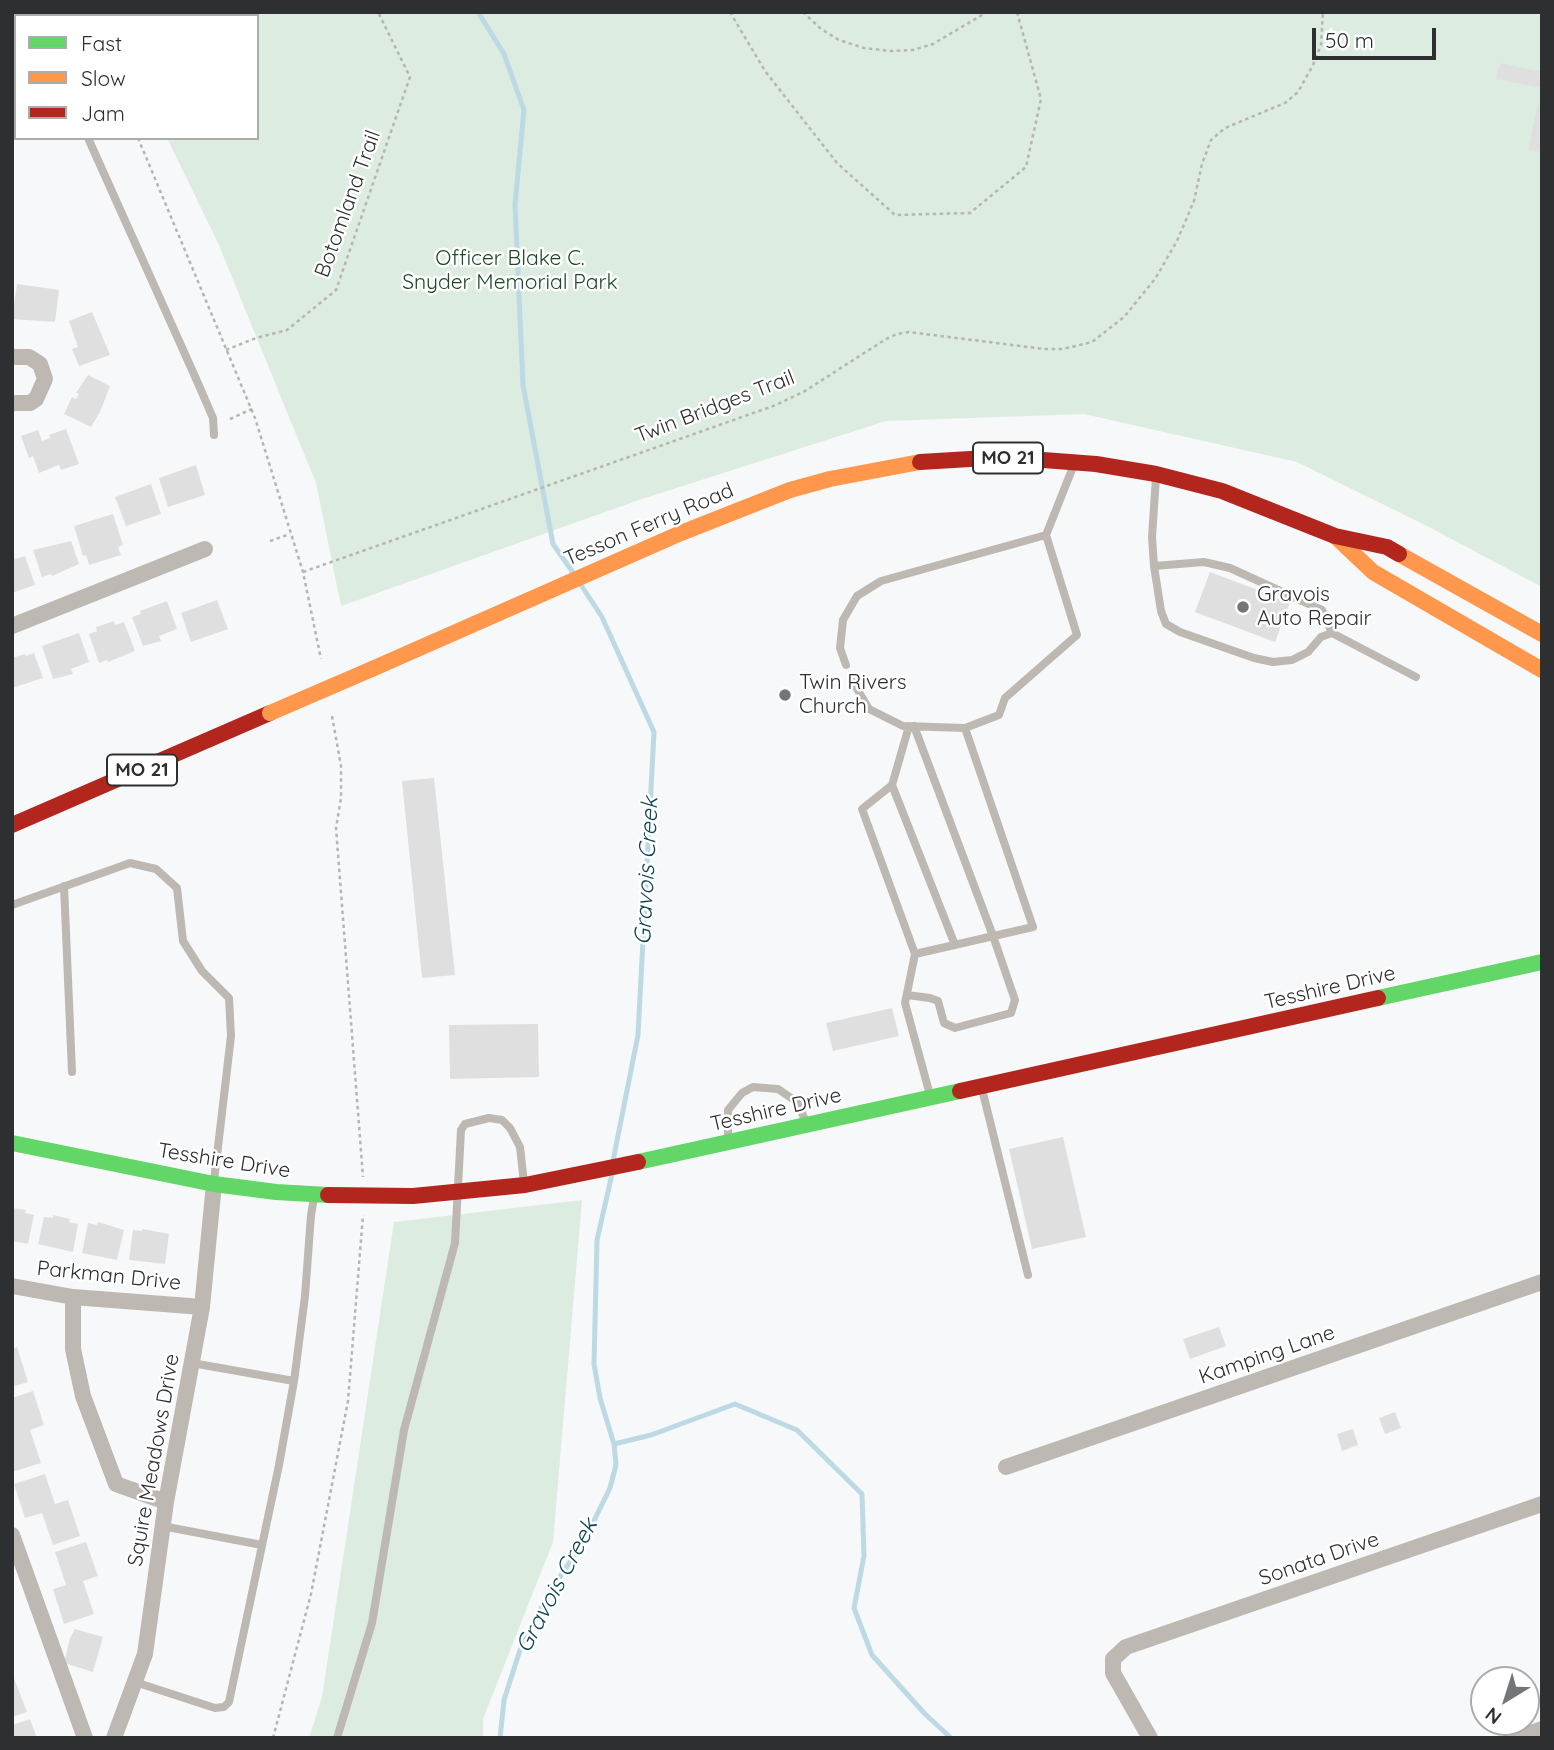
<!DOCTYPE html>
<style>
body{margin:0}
#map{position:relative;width:1554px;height:1750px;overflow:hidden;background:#f7f8fa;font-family:Quicksand,sans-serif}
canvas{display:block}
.frame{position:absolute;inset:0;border:14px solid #2e2f30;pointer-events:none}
.legend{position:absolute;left:14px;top:14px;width:245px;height:126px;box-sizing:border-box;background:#fff;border:2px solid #abacac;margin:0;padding:9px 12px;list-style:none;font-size:21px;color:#2e2f30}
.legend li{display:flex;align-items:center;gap:14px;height:35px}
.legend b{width:35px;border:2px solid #abacac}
.north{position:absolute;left:1470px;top:1666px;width:70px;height:70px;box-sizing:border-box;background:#fff;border:2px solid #abacac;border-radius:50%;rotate:218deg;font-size:19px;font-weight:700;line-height:28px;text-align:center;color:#2e2f30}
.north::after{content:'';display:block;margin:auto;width:24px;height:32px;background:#747577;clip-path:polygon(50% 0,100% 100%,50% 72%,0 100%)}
.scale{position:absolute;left:1312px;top:28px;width:124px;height:32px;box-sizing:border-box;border:4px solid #2e2f30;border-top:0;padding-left:9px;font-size:21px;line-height:24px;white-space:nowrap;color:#2e2f30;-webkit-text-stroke:5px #fff;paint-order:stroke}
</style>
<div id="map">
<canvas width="1554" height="1750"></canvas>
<div class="frame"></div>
<ul class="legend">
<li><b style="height:9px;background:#63d668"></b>Fast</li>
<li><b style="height:9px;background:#ff974d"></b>Slow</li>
<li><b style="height:9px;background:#b3261e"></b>Jam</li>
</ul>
<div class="north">N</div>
<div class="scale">50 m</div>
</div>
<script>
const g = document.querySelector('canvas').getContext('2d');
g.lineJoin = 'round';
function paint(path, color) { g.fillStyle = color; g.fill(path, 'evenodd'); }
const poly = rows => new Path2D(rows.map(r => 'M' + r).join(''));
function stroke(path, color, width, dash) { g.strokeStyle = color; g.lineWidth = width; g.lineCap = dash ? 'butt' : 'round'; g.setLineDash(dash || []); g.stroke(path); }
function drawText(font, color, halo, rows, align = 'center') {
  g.font = font + ' Quicksand,sans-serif'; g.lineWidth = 5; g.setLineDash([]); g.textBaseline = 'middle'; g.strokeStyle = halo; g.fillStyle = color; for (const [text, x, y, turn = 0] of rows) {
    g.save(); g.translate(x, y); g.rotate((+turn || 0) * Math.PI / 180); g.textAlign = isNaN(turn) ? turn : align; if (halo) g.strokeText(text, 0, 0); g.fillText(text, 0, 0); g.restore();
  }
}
paint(poly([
 [105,12,1542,12,1542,587,1427,526,1297,462,1084,414,886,421,639,500,341,606,316,483,218,243,167,138,257,138,257,16,107,16],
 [582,1200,553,1542,483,1719,483,1738,309,1738,322,1697,394,1222]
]), '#ddece0');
stroke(poly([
 [478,12,504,54,524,110,515,204,523,385,553,544,572,571],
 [581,585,602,617,654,732,638,1035,613,1161],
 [614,1444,651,1435,735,1404,797,1430,862,1494,864,1556,854,1608,872,1655,925,1714,951,1738],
 [500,1738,504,1700,521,1647,548,1595,585,1539,610,1488,616,1465,614,1444,600,1398,594,1364,597,1240,612,1174]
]), '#bdd9e4', 5);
paint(poly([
 [1500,63,1542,72,1542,88,1496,79],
 [1538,104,1542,105,1542,152,1528,150],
 [17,284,59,290,55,322,12,319],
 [92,312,110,355,79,366,72,349,78,347,69,321],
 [88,375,110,386,100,412,91,427,64,414,72,397,76,399,79,394,76,393],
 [66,429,79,464,61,470,59,465,39,473,33,456,29,458,21,436,38,430,42,441,50,438,49,435],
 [196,465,205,495,168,507,159,478],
 [151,484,161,514,126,526,115,497],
 [113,514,123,545,118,547,121,555,89,565,86,555,83,556,74,526],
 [71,541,79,564,52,576,51,574,42,577,33,550],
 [12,553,15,559,25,556,35,585,12,593],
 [1210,572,1290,602,1275,642,1195,612],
 [217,600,228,629,191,642,181,613],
 [167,601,177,629,159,636,161,641,143,646,132,617,141,614,140,611],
 [114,621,115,625,124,622,135,651,108,662,107,660,99,663,89,634,97,631,96,627],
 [79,633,89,662,71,669,73,674,53,679,42,646],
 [34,653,43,678,12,688,12,658,25,654,26,656],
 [434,778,455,975,422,978,402,781],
 [892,1008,899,1036,833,1051,826,1023],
 [538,1024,539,1077,450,1079,449,1025],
 [1063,1137,1086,1237,1032,1249,1009,1149],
 [12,1208,26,1210,25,1213,34,1215,28,1244,12,1241],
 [53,1215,70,1219,69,1222,78,1224,73,1252,38,1244,44,1217,53,1218],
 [98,1222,124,1230,117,1260,82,1253,88,1223,97,1225],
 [142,1229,169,1234,165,1264,129,1260,133,1230,142,1231],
 [1219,1327,1226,1346,1190,1359,1183,1339],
 [17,1347,28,1382,12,1387,12,1349],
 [33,1391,44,1425,30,1430,41,1463,12,1472,12,1398],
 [1395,1412,1401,1428,1385,1434,1379,1418],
 [1353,1429,1358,1445,1342,1451,1337,1434],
 [45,1474,55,1504,68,1500,80,1536,53,1545,42,1513,25,1518,14,1484],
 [86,1542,98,1576,83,1581,94,1614,64,1624,53,1589,66,1585,55,1552],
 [75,1629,103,1637,93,1672,64,1663,70,1638],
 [12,1673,27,1712,12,1717],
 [30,1719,37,1738,12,1738,12,1725]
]), '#e0dfe0');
stroke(poly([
 [73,12,75,16],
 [730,12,765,71,837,163,895,215,970,213,1026,167,1041,99,1017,12],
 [803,12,821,29,839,40,864,48,890,51,913,50,933,44,987,12],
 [138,138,255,418,303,572,321,659],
 [226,350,256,338,287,330,336,290,410,77,378,12],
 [230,419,252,409],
 [270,541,290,534],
 [303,572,776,405,805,391,886,339,897,334,909,332,1044,349,1063,349,1092,342,1124,317,1155,279,1177,241,1194,201,1202,164,1211,140,1225,128,1285,103,1298,92,1313,65,1321,45,1323,12],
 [332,716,341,766,341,798,336,828,363,1177],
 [273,1738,311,1594,348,1401,363,1215]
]), '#b7b5b0', 2.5, [3.5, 3.5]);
stroke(poly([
 [26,12,27,16],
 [88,138,197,381,213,418,214,435],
 [1156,477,1152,537,1154,566,1161,611,1166,624,1180,632,1254,658,1273,662,1292,660,1308,652,1321,637,1332,633,1416,677],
 [1154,566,1204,562,1230,568,1322,610,1332,633],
 [846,665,840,648,843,620,857,596,881,581,1046,535,1073,467],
 [853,682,869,709,903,726,965,728,999,715,1005,698,1077,635,1046,535],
 [909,726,892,785,862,809,915,954,905,1003,930,1095],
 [892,785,955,945],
 [64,886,72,1072],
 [12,905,130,863,156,869,177,888,183,941,202,971,229,998,231,1036,214,1181],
 [915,954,1033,927,965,728],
 [907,995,930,998,938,1001,944,1023,955,1028,1011,1013,1015,1000,993,936,914,726],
 [982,1089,1028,1275],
 [728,1140,728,1110,742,1093,753,1087,778,1089,797,1102,806,1122],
 [192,1363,294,1381,305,1296,311,1215,314,1198],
 [162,1526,262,1545],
 [135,1682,215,1708,224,1707,229,1702,279,1465,294,1381],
 [337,1738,372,1623,404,1430,455,1243,461,1130,465,1124,489,1118,502,1120,510,1128,520,1147,524,1183]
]), '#bdb8b1', 8);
stroke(poly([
 [12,357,29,357,40,364,45,379,36,399,30,403,12,403],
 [12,626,205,549],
 [12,1286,73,1297,202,1307],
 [73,1297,73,1349,83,1396,116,1484,166,1502],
 [1006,1467,1542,1282],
 [12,1535,85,1738],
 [114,1738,145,1654,166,1502,202,1307,214,1184],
 [1150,1738,1113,1673,1113,1659,1126,1647,1542,1504],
 [1517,1738,1542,1729]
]), '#bdb8b1', 16);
stroke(poly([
 [1378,998,1542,962],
 [12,1143,214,1184,276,1192,328,1195],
 [638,1162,960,1091]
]), '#63d668', 16);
stroke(poly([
 [1336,537,1373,572,1542,670],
 [1399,554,1542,634],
 [372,669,681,533,790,490,830,479,920,462]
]), '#ff974d', 16);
stroke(poly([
 [920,462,1004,457,1096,464,1156,474,1222,491,1335,536,1387,547,1399,554],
 [12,825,270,713],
 [960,1091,1378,998],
 [328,1195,413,1196,525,1185,638,1162]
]), '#b3261e', 16);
stroke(poly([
 [270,713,372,669]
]), '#ff974d', 16);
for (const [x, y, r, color] of [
 [1243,607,7,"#747577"],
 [785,695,7,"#747577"]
]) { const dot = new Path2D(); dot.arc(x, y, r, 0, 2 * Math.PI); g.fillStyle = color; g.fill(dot); stroke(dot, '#fff', 2.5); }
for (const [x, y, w] of [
 [1008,458,70],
 [142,770,70]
]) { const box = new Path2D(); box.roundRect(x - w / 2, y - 15.5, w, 31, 5); g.fillStyle = '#fff'; g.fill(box); stroke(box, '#2e2f30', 2); }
drawText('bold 19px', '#2e2f30', null, [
 ["MO 21",1008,458],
 ["MO 21",142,770]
]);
drawText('21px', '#2e2f30', '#fff', [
 ["Botomland Trail",348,204,-70],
 ["Twin Bridges Trail",715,407,-21],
 ["Tesson Ferry Road",649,525,-23],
 ["Tesshire Drive",1330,988,-13],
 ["Tesshire Drive",776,1110,-13],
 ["Tesshire Drive",224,1161,9],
 ["Parkman Drive",109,1276,6],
 ["Kamping Lane",1267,1355,-19],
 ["Squire Meadows Drive",154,1460,-80],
 ["Sonata Drive",1319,1559,-19]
]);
drawText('21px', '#1a4a28', '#fff', [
 ["Officer Blake C.",510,259],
 ["Snyder Memorial Park",510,283]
]);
drawText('21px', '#2e2f30', '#fff', [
 ["Gravois",1257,595],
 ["Auto Repair",1257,619],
 ["Twin Rivers",799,683],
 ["Church",799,707]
], 'left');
drawText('italic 23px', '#0c4555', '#fff', [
 ["Gravois Creek",647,871,-87],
 ["Gravois Creek",557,1586,-62]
]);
</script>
